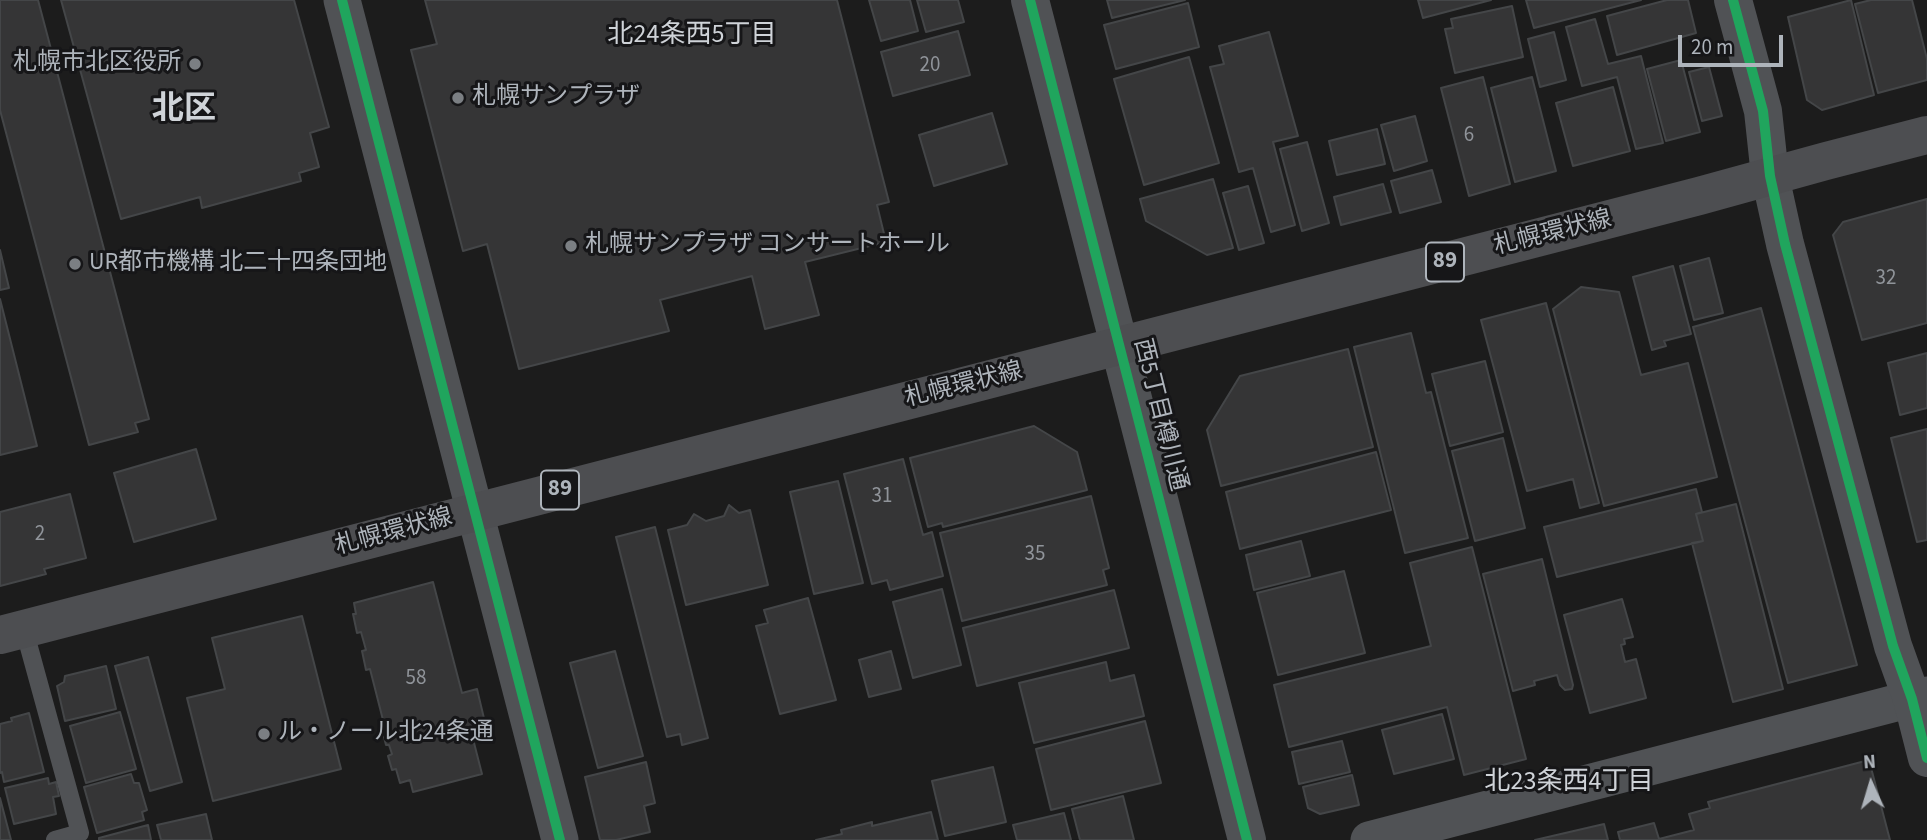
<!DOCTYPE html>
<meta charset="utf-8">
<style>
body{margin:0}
#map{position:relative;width:1927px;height:840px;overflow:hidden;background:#1c1c1c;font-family:"Source Sans 3",sans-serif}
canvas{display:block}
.north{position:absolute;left:1836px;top:749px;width:70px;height:70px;-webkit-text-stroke:5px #161618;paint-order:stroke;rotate:356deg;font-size:19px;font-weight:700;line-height:28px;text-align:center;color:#aeb4bb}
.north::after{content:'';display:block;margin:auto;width:24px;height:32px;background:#aeb4bb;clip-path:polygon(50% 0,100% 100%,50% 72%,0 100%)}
.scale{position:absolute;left:1678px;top:35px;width:105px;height:32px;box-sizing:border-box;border:4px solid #aeb4bb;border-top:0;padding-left:9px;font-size:21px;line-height:24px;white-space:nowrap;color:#aeb4bb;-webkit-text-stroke:5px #161618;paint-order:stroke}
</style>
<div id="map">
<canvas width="1927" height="840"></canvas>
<div class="north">N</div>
<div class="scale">20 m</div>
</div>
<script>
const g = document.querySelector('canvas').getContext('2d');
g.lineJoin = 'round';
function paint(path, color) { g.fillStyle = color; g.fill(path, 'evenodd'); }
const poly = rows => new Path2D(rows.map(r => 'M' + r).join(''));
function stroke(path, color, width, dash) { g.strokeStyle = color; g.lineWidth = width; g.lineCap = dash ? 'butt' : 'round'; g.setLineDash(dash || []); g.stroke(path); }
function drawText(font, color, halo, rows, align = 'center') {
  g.font = font + ' "Source Sans 3","Noto Sans JP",sans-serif'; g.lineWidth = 6; g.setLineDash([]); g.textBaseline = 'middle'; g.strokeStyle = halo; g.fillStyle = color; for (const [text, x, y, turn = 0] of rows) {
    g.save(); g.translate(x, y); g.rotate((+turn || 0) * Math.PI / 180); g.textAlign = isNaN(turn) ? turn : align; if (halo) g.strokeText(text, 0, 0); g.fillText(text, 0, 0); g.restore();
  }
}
const building = poly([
 [0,0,38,0,149,419,135,423,138,432,89,445,0,110,0,0],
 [61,0,294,0,329,127,310,133,319,167,299,173,301,181,202,208,200,197,121,219,61,0],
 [425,0,837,0,889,202,877,205,886,242,805,262,819,315,765,329,752,276,660,300,669,331,519,369,487,244,463,251,411,50,437,44,425,0],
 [869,0,910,0,918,31,881,41,869,0],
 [917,0,958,0,964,22,926,32,917,0],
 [1107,0,1185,0,1112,18,1107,0],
 [1418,0,1491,0,1423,18,1418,0],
 [1526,0,1641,0,1534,28,1526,0],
 [1667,0,1688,0,1696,33,1617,55,1607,16,1667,0],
 [1851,0,1874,95,1822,110,1807,100,1788,17,1851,0],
 [1871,0,1912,0,1927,59,1927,80,1878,93,1855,4,1871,0],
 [1188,3,1199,47,1116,69,1104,25,1188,3],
 [1512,6,1523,57,1455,73,1445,29,1453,28,1451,19,1512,6],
 [1595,19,1608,64,1641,56,1663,143,1636,149,1617,77,1582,86,1566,27,1595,19],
 [958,31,970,75,893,96,881,52,958,31],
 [1269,32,1298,136,1273,142,1295,225,1271,232,1253,168,1239,172,1210,67,1224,64,1219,46,1269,32],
 [1554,32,1566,80,1540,87,1528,39,1554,32],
 [1189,57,1219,163,1144,185,1114,79,1189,57],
 [1681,60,1700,132,1666,141,1647,69,1681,60],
 [1709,67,1722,116,1702,121,1689,72,1709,67],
 [1483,77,1510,184,1469,196,1441,88,1483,77],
 [1532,77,1556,171,1515,182,1491,88,1532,77],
 [1613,87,1630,151,1573,166,1556,103,1613,87],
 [992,113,1007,164,934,186,919,135,992,113],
 [1415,116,1427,161,1394,171,1381,125,1415,116],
 [1377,129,1385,164,1337,175,1329,141,1377,129],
 [1307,142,1329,223,1302,231,1280,149,1307,142],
 [1432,170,1441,202,1400,213,1391,181,1432,170],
 [1213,179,1233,248,1207,255,1146,221,1140,199,1213,179],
 [1383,184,1391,212,1341,225,1334,197,1383,184],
 [1248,186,1264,243,1239,250,1223,193,1248,186],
 [1927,199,1927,323,1862,340,1833,235,1843,222,1927,199],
 [0,250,9,288,0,290,0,250],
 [1709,258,1723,313,1694,320,1680,266,1709,258],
 [1673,266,1691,334,1664,341,1666,346,1652,350,1633,277,1673,266],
 [1581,287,1619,292,1641,375,1688,363,1717,477,1604,506,1553,309,1581,287],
 [0,299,37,446,0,455,0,299],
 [1546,303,1599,503,1580,508,1573,479,1527,491,1481,320,1546,303],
 [1761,308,1857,665,1788,683,1693,327,1761,308],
 [1411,333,1426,393,1431,392,1468,538,1405,553,1354,347,1411,333],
 [1348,349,1373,447,1221,486,1207,430,1240,376,1348,349],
 [1927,353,1927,408,1900,415,1888,363,1927,353],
 [1485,361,1503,432,1450,446,1432,374,1485,361],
 [1034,426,1077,452,1087,490,943,527,942,523,928,527,910,458,1034,426],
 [1927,429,1927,540,1917,542,1891,438,1927,429],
 [1503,438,1525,528,1475,541,1452,451,1503,438],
 [196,449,216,519,134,542,114,473,196,449],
 [1376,452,1391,510,1240,549,1226,492,1376,452],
 [903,459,923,535,932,532,943,576,890,590,887,580,872,584,844,474,903,459],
 [838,481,863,583,814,594,790,492,838,481],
 [1696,489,1702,512,1696,514,1703,541,1557,577,1544,527,1696,489],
 [70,494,86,558,44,569,46,574,0,586,0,512,70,494],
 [1091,496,1109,568,1103,570,1107,585,962,621,940,533,1091,496],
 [1736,504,1783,689,1733,702,1692,543,1703,541,1696,514,1736,504],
 [729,505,739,513,750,510,768,585,686,605,668,530,687,525,694,514,706,521,724,516,729,505],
 [655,527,708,738,682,745,680,734,667,737,616,537,655,527],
 [1301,541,1310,576,1254,590,1246,555,1301,541],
 [1472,547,1526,759,1464,775,1447,707,1289,747,1274,685,1431,646,1410,563,1472,547],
 [1542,559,1573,685,1572,689,1565,690,1560,685,1557,675,1534,681,1535,685,1513,691,1483,574,1542,559],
 [1344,571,1365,653,1278,675,1257,593,1344,571],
 [433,582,462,693,477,689,487,731,472,735,482,774,413,792,410,780,400,783,396,769,392,770,388,756,392,754,389,745,386,745,381,725,384,724,370,669,366,670,362,651,366,650,361,632,357,633,353,614,356,614,354,603,433,582],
 [942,589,961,665,913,678,893,602,942,589],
 [1114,590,1129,648,977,686,963,628,1114,590],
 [808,598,836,700,780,714,756,626,768,623,764,610,808,598],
 [1622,599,1633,637,1624,639,1625,644,1621,645,1625,662,1636,659,1646,698,1590,713,1564,615,1622,599],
 [302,616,341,769,213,801,187,698,225,689,212,638,302,616],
 [615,651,643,756,598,768,570,663,615,651],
 [891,651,901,689,869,697,859,660,891,651],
 [148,657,182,782,150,791,115,666,148,657],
 [1106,662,1110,681,1134,675,1144,716,1034,743,1019,683,1106,662],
 [106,666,116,709,65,721,57,686,64,682,65,676,106,666],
 [120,712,136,769,86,783,70,726,120,712],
 [29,713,44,772,4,782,2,772,0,773,0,724,12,721,11,718,29,713],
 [1442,714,1454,759,1394,774,1382,730,1442,714],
 [1145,721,1161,783,1051,810,1036,749,1145,721],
 [1342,741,1350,772,1299,784,1292,752,1342,741],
 [1869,760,1890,840,1620,840,1618,832,1654,823,1659,839,1694,830,1689,814,1710,808,1708,802,1869,760],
 [646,762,655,803,644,806,650,832,616,840,600,840,585,777,646,762],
 [993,767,1006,822,945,836,932,781,993,767],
 [131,774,134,783,139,783,147,810,142,812,144,820,97,833,84,787,131,774],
 [1352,775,1359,805,1320,814,1308,808,1303,787,1352,775],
 [48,778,49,784,56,782,59,796,53,797,56,814,14,824,5,788,48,778],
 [1123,796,1134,840,1080,840,1072,809,1123,796],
 [0,798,11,840,0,840,0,798],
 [931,812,938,840,816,840,842,834,841,830,872,822,872,826,931,812],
 [1064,813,1071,840,1017,840,1013,825,1064,813],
 [206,814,212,840,161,840,157,825,206,814],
 [1604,824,1608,840,1535,840,1604,824],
 [148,825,151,840,99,840,99,838,148,825]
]);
paint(building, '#353536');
stroke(building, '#444648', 2);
stroke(poly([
 [24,629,80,833,55,840]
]), '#505255', 18);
stroke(poly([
 [342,0,560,840],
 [1369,840,1927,695]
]), '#505255', 37);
stroke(poly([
 [1030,0,1247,840],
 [1733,0,1763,111,1770,176,1785,244,1893,646,1912,699,1927,758]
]), '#505255', 38);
stroke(poly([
 [0,635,1699,196,1826,161,1927,135]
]), '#4d4e51', 38);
stroke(poly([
 [342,0,560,840],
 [1030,0,1247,840],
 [1733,0,1763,111,1770,176,1785,244,1893,646,1912,699,1927,758]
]), '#20a55d', 10);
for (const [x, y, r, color] of [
 [195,64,7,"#7b7f83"],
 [458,98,7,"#7b7f83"],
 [571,246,7,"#7b7f83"],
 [75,264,7,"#7b7f83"],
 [264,734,7,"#7b7f83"]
]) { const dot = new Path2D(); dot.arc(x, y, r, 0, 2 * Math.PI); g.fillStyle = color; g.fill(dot); stroke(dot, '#161618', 2.5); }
drawText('21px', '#90949a', null, [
 ["20",930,66],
 ["6",1469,136],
 ["32",1886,279],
 ["31",882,497],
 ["2",40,535],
 ["35",1035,555],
 ["58",416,679]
]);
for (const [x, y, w] of [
 [1445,262,38],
 [560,490,38]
]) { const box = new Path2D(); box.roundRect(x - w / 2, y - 19.5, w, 39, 5); g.fillStyle = '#161618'; g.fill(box); stroke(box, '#aeb4bb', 2); }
drawText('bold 23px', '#aeb4bb', null, [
 ["89",1445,262],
 ["89",560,490]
]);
drawText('24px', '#aeb4bb', '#161618', [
 ["札幌市北区役所",181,64,"right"],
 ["札幌サンプラザ",472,98],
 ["札幌サンプラザ コンサートホール",585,246],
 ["UR都市機構 北二十四条団地",89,264],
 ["ル・ノール北24条通",278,734]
], 'left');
drawText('24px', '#aeb4bb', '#161618', [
 ["札幌環状線",1553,234,-14],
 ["札幌環状線",964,386,-14],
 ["西5丁目樽川通",1159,415,76],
 ["札幌環状線",394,533,-15]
]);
drawText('26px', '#cfd3d8', '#161618', [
 ["北24条西5丁目",692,36],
 ["北23条西4丁目",1569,783]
]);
drawText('bold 32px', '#cfd3d8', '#161618', [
 ["北区",184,111]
]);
</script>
